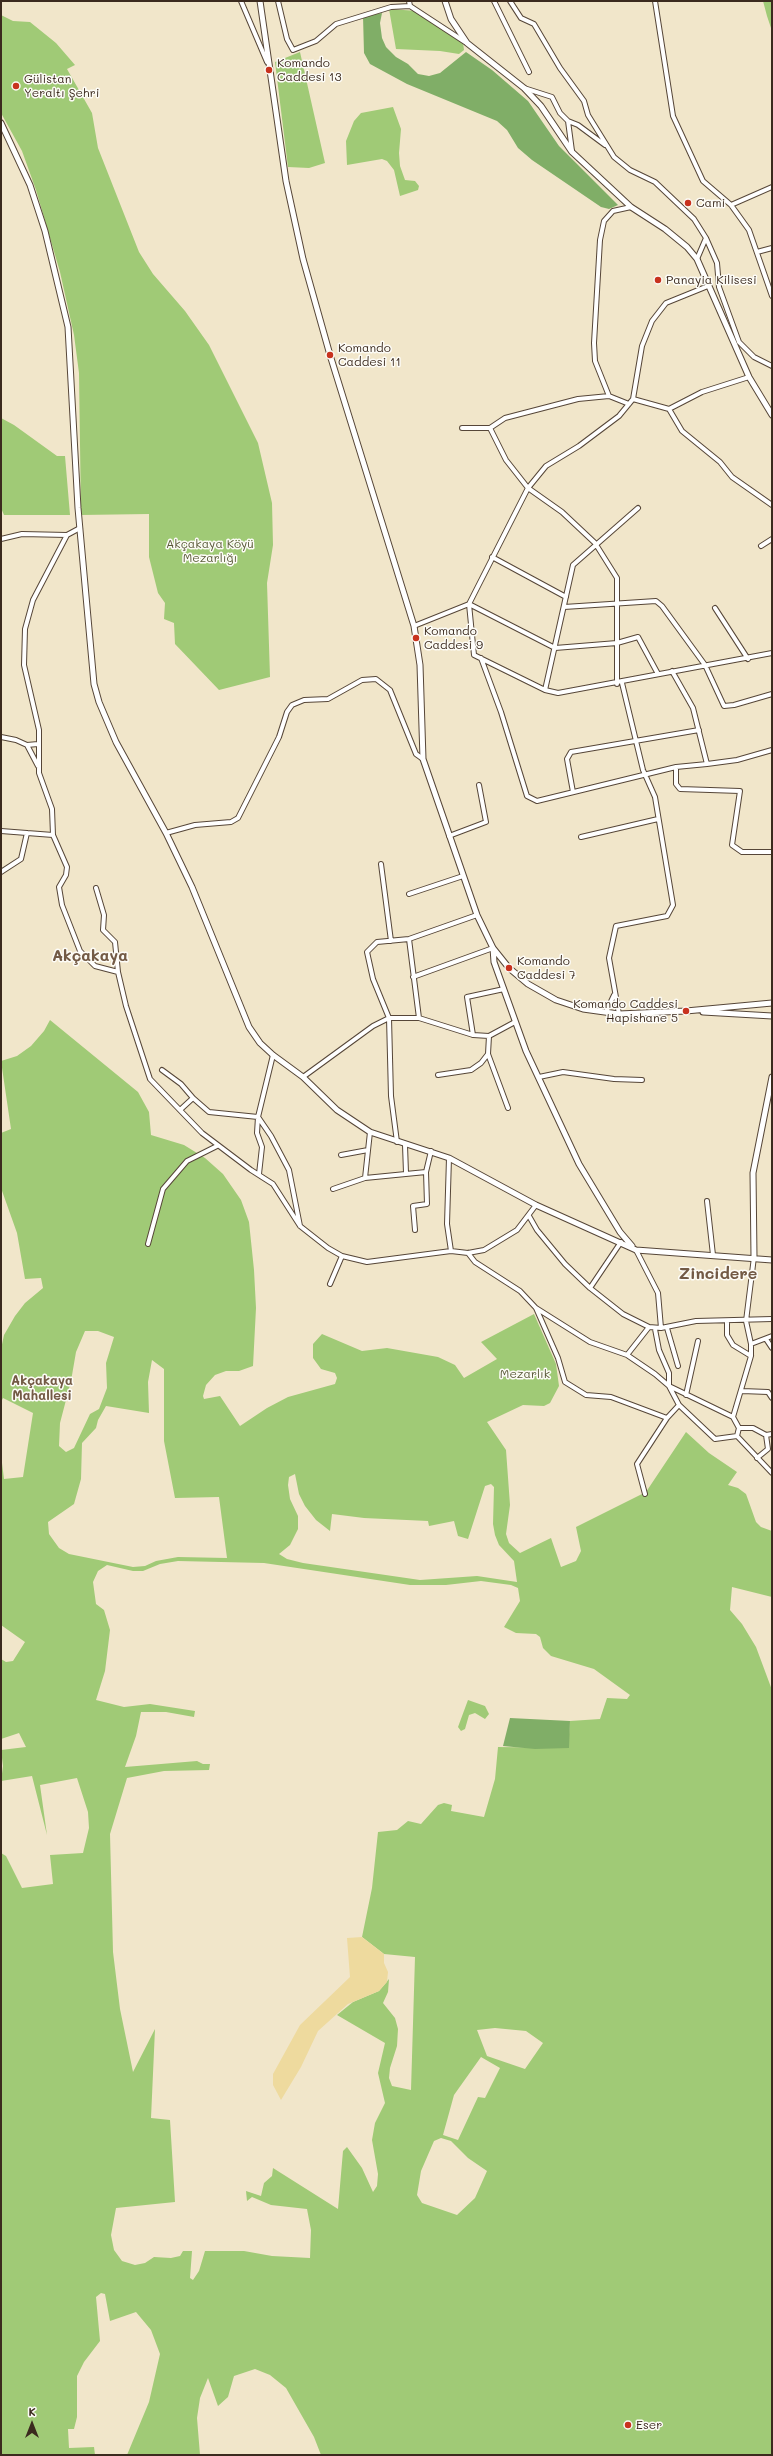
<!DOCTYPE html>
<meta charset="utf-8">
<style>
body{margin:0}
#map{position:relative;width:773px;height:2456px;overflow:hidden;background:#f1e6ca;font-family:Mali,sans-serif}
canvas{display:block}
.frame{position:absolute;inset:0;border:2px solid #3b2a1e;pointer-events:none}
.north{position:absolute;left:12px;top:2404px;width:40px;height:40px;-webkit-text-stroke:3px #fdfcf7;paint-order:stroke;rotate:0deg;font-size:11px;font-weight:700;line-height:16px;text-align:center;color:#3b2a1e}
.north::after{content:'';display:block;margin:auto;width:14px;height:18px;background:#3b2a1e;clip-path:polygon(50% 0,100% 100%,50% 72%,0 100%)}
</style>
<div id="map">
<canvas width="773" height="2456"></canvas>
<div class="frame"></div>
<div class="north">K</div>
</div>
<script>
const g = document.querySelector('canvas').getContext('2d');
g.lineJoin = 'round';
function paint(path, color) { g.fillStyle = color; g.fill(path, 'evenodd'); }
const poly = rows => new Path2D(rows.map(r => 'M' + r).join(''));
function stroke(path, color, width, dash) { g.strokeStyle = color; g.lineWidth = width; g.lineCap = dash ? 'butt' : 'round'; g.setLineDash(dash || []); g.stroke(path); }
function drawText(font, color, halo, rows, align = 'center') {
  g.font = font + ' Mali,sans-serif'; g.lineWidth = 3; g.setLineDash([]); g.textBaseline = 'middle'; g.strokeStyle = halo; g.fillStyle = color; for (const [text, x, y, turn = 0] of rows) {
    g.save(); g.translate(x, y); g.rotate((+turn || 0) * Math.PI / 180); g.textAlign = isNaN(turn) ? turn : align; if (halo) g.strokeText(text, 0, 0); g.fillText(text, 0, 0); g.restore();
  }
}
paint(poly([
 [763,1,772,1,772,31,767,16],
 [389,9,418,11,463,42,464,50,459,54,440,51,396,49],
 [1,15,13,21,30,22,56,43,75,65,67,69,92,113,98,148,139,252,153,274,185,311,209,345,258,443,272,503,273,545,267,583,270,677,219,690,175,644,174,623,164,619,165,603,158,593,149,557,149,514,81,515,79,373,74,335,60,272,36,190,22,151,1,113],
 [300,52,325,163,309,168,288,167,275,62],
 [393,107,401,129,399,153,400,166,405,180,415,181,419,186,418,190,400,196,394,170,387,161,382,159,347,165,346,141,354,121,361,113],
 [1,418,14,425,57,456,65,456,70,515,4,515,1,508],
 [50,1020,138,1092,149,1112,151,1135,184,1145,205,1158,223,1174,241,1200,249,1222,254,1270,256,1308,253,1366,239,1371,226,1371,215,1375,206,1385,203,1396,204,1399,220,1396,240,1426,267,1408,288,1397,335,1384,337,1378,335,1373,321,1369,313,1358,313,1344,322,1334,362,1351,387,1348,438,1357,455,1365,464,1378,497,1359,481,1342,534,1314,556,1364,559,1386,550,1403,544,1406,523,1405,487,1422,506,1450,510,1505,506,1534,509,1543,520,1553,551,1538,561,1567,576,1561,581,1551,576,1527,646,1492,686,1432,709,1453,737,1472,728,1485,738,1488,746,1494,756,1522,761,1527,772,1531,772,1597,732,1587,730,1610,742,1624,756,1647,772,1690,772,2455,321,2455,314,2437,286,2388,270,2375,255,2369,234,2376,228,2397,218,2406,208,2378,200,2398,197,2418,200,2455,127,2455,149,2402,160,2354,151,2330,136,2312,110,2321,105,2294,101,2293,96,2297,100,2341,84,2362,77,2376,77,2417,74,2429,68,2429,69,2448,94,2447,95,2455,1,2455,1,1853,6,1856,22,1888,53,1884,50,1855,83,1853,89,1828,88,1812,77,1778,40,1785,47,1835,32,1776,1,1781,3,1766,1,1750,26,1747,19,1733,1,1739,1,1659,6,1662,13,1661,25,1642,1,1625,1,1455,4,1479,23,1477,33,1413,3,1398,1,1402,1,1349,4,1335,15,1316,25,1303,43,1288,41,1278,25,1279,17,1233,1,1188,1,1133,11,1129,1,1061,17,1056,31,1046,44,1031],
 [85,1331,98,1331,114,1337,106,1363,107,1388,99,1409,90,1414,74,1448,66,1452,59,1446,60,1423,71,1381,76,1352],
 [152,1360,164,1369,164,1441,175,1498,219,1497,227,1558,178,1557,156,1561,145,1566,133,1567,69,1554,59,1548,49,1534,48,1522,74,1504,81,1479,82,1443,96,1428,98,1420,106,1406,149,1413,148,1382],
 [295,1474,299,1494,305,1506,316,1520,330,1531,332,1514,364,1518,428,1521,429,1526,454,1521,458,1536,468,1539,485,1486,491,1484,494,1487,493,1524,495,1535,499,1545,514,1561,517,1582,477,1576,420,1580,303,1563,287,1559,279,1554,290,1545,298,1529,298,1516,290,1499,288,1485,289,1477],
 [178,1561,264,1563,410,1585,446,1585,481,1581,511,1585,518,1588,520,1601,504,1627,516,1633,536,1634,540,1637,543,1648,551,1656,594,1669,630,1695,627,1699,607,1698,600,1719,570,1721,568,1748,498,1747,495,1779,484,1817,451,1811,452,1805,444,1803,438,1805,421,1824,408,1821,397,1830,378,1832,372,1888,362,1937,384,1954,415,1957,411,2090,392,2086,389,2078,390,2068,397,2046,398,2029,395,2018,383,2003,388,1992,389,1979,379,1991,353,2002,337,2015,385,2043,378,2073,385,2103,375,2123,372,2140,378,2174,377,2186,373,2192,362,2168,347,2147,343,2151,338,2209,273,2168,272,2176,264,2183,261,2196,246,2191,247,2201,252,2197,271,2205,307,2209,311,2230,310,2258,272,2256,244,2251,205,2251,199,2271,193,2280,190,2278,192,2251,183,2251,180,2256,171,2258,154,2257,145,2263,135,2265,122,2261,114,2250,111,2235,116,2208,175,2202,170,2120,151,2118,155,2029,133,2072,120,2009,113,1952,110,1834,127,1778,164,1771,209,1770,210,1764,203,1764,197,1761,125,1767,136,1736,141,1712,166,1712,194,1717,195,1711,150,1704,124,1707,96,1700,105,1671,110,1630,104,1610,96,1604,93,1582,98,1571,107,1565,133,1571,143,1571,160,1564],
 [495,2028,526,2031,543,2043,525,2069,487,2056,477,2030],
 [481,2057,500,2068,485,2098,478,2097,458,2140,443,2135,454,2095],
 [441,2138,451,2141,468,2158,487,2171,475,2198,457,2215,422,2203,417,2195,421,2171,434,2141],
 [468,1700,485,1706,489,1714,485,1719,475,1713,469,1715,465,1729,461,1731,458,1727]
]), '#a0ca76');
paint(poly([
 [382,13,380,23,382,38,386,47,396,57,408,64,418,74,429,76,440,73,466,52,492,70,528,101,559,146,618,205,609,209,601,207,532,160,518,148,507,130,497,121,407,84,370,64,364,53,363,16],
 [510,1718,570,1721,569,1748,535,1749,503,1746]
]), '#80ae67');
paint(poly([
 [362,1937,384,1954,384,1963,388,1972,387,1982,379,1991,348,2004,318,2031,301,2067,281,2100,273,2085,273,2074,300,2025,350,1977,347,1938]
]), '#eeda9e');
const minor = poly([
 [241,1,267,62],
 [278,1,287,39,293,50,316,41,336,24,391,7,410,6],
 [409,1,410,6,465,42],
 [494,1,529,72],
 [510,1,521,18,534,24,560,68,584,101,588,115,614,157,630,170,655,182,694,219,706,238,697,259],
 [655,1,673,116,703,181,731,205,749,230,772,296],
 [524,88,552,97,560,113,568,121],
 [572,151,568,121,578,125,605,145],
 [731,205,772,187],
 [706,238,717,263,719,287,739,342,754,357,772,366],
 [757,252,772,248],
 [609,396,595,361,594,343,600,240,604,221,613,211,631,207],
 [633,399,669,409,682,431,720,462,732,477,772,505],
 [669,409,702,392,749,377],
 [462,428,490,428,505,418,578,399,609,396,629,404],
 [490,428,506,460,528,488,562,512,595,543,617,578,617,684],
 [80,528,67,535,33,600,25,629,24,665,39,730,39,773,52,809,53,835,67,867,66,875,59,887,62,905,80,951,95,966,118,972,126,1006,150,1079,202,1133,251,1170,273,1184,300,1226,328,1248,342,1256,367,1262,451,1251,468,1253,484,1250,517,1230,536,1205],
 [1,539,22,534,67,535],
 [761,546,772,539],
 [492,557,566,597],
 [469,604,474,655,545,690,558,693,772,653],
 [469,604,555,648,617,643,638,637,658,674],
 [564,607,656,601,662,606,705,665,724,706,734,705,772,694],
 [715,608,748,659],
 [414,626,469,604,528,488,546,466,579,446,619,416,633,399,642,346,652,321,666,303,708,286],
 [481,658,501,712,527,796,537,801,676,767,707,764,693,708,672,671],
 [545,690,573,565,638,508],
 [1,737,16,740,27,745,38,766],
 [27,745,38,744],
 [707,764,737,760,772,750],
 [676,767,676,784,680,789,740,791,732,845,742,852,772,852],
 [573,792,567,759,571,752,699,730],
 [1,831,53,835],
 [166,833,195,825,231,822,238,818,279,737,287,712,292,705,304,700,328,699,362,680,376,679,390,690,416,754,423,759],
 [449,836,486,822,479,785],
 [581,837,658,819],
 [381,864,391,941],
 [1,872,21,859,27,833],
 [96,888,104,915,103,930,115,942,118,972],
 [409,894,463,876],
 [409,939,419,1018],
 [413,977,493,948],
 [606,1012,614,995],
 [619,1014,609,958,616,926,667,916,673,905,655,797,643,770,622,683],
 [473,1035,467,997,504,989],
 [489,1036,488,1054,508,1108],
 [162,1070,181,1084,193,1098],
 [438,1075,471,1070,481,1063,488,1054],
 [303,1077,373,1026,389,1018,419,1018,473,1035,489,1036,515,1022],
 [539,1077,563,1072,614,1079,642,1080],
 [180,1110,193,1098,209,1112,258,1117,271,1136,289,1170,300,1226],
 [397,1142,391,1096,389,1018,373,979,367,952,377,942,409,939,477,915],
 [405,1145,406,1173],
 [341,1155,368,1150],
 [449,1158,447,1224,451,1251],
 [259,1174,262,1147,257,1133,258,1117,273,1055],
 [365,1178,370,1132],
 [333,1189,365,1178,426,1172],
 [707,1201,713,1255],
 [529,1216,537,1230,565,1264,590,1288,623,1314,649,1327,661,1328,696,1321,772,1319],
 [415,1230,413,1206,427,1204,426,1172,431,1151],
 [148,1244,163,1189,187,1161,217,1146],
 [636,1250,658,1293,661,1328],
 [468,1253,475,1262,520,1291,536,1308,558,1358,565,1382,586,1395,611,1397,667,1418],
 [330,1284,342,1256],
 [590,1288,621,1242],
 [536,1308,590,1342,627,1355,655,1374,669,1386,733,1417,739,1428,737,1436,772,1473],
 [727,1321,727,1335,733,1345,751,1356],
 [667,1328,678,1366],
 [766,1339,772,1348],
 [751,1344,772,1336],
 [627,1355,649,1327],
 [742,1391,768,1392,772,1398],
 [686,1395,698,1341],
 [679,1405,715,1439,737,1436],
 [733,1417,751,1356,751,1344,746,1321,754,1257],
 [739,1428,753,1428,766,1435,772,1434],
 [757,1458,768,1449,766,1435],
 [645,1494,637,1464,667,1418,679,1405,669,1386,669,1373,659,1350,655,1329]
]);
const tertiary = poly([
 [260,1,286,181,303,259,330,355,414,626,420,665,423,759,477,915,493,948,509,968,528,984,556,1000,583,1009,619,1014,686,1011,772,1003],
 [445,1,451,19,467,43,524,88,541,106,572,152,631,207,665,229,687,247,697,259,749,377,772,415],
 [1,123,30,185,45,231,68,327,78,508,94,684,99,702,116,742,166,833,192,887,249,1027,260,1043,273,1055,303,1077,337,1110,370,1132,449,1158,536,1205,636,1250,772,1260],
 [493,948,494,962,526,1051,579,1164,620,1232,632,1246],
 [703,1012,772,1016],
 [754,1257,753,1173,772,1077]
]);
stroke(minor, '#564638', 6);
stroke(tertiary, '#564638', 7);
stroke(minor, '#fff', 4);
stroke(tertiary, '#fff', 5);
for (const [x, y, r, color] of [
 [269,70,4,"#c8321e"],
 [16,86,4,"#c8321e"],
 [688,203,4,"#c8321e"],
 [658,280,4,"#c8321e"],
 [330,355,4,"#c8321e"],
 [416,638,4,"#c8321e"],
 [509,968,4,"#c8321e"],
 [686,1011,4,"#c8321e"],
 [628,2425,4,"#c8321e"]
]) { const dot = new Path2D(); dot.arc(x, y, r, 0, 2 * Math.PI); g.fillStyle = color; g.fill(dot); stroke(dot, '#fdfcf7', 1.5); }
drawText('12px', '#3b2a1e', '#fdfcf7', [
 ["Komando",277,63],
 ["Caddesi 13",277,77],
 ["Gülistan",24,79],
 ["Yeraltı Şehri",24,93],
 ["Cami",696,203],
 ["Panayia Kilisesi",666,280],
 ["Komando",338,348],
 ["Caddesi 11",338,362],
 ["Komando",424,631],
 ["Caddesi 9",424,645],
 ["Komando",517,961],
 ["Caddesi 7",517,975],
 ["Komando Caddesi",678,1004,"right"],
 ["Hapishane 5",678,1018,"right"],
 ["Eser",636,2425]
], 'left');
drawText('12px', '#595a38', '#fdfcf7', [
 ["Akçakaya Köyü",210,544],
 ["Mezarlığı",210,558],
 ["Mezarlık",525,1374]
]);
drawText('bold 13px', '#735a45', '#fdfcf7', [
 ["Akçakaya",42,1381],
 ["Mahallesi",42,1396]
]);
drawText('bold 16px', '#735a45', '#fdfcf7', [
 ["Akçakaya",90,956],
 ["Zincidere",718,1274]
]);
</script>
